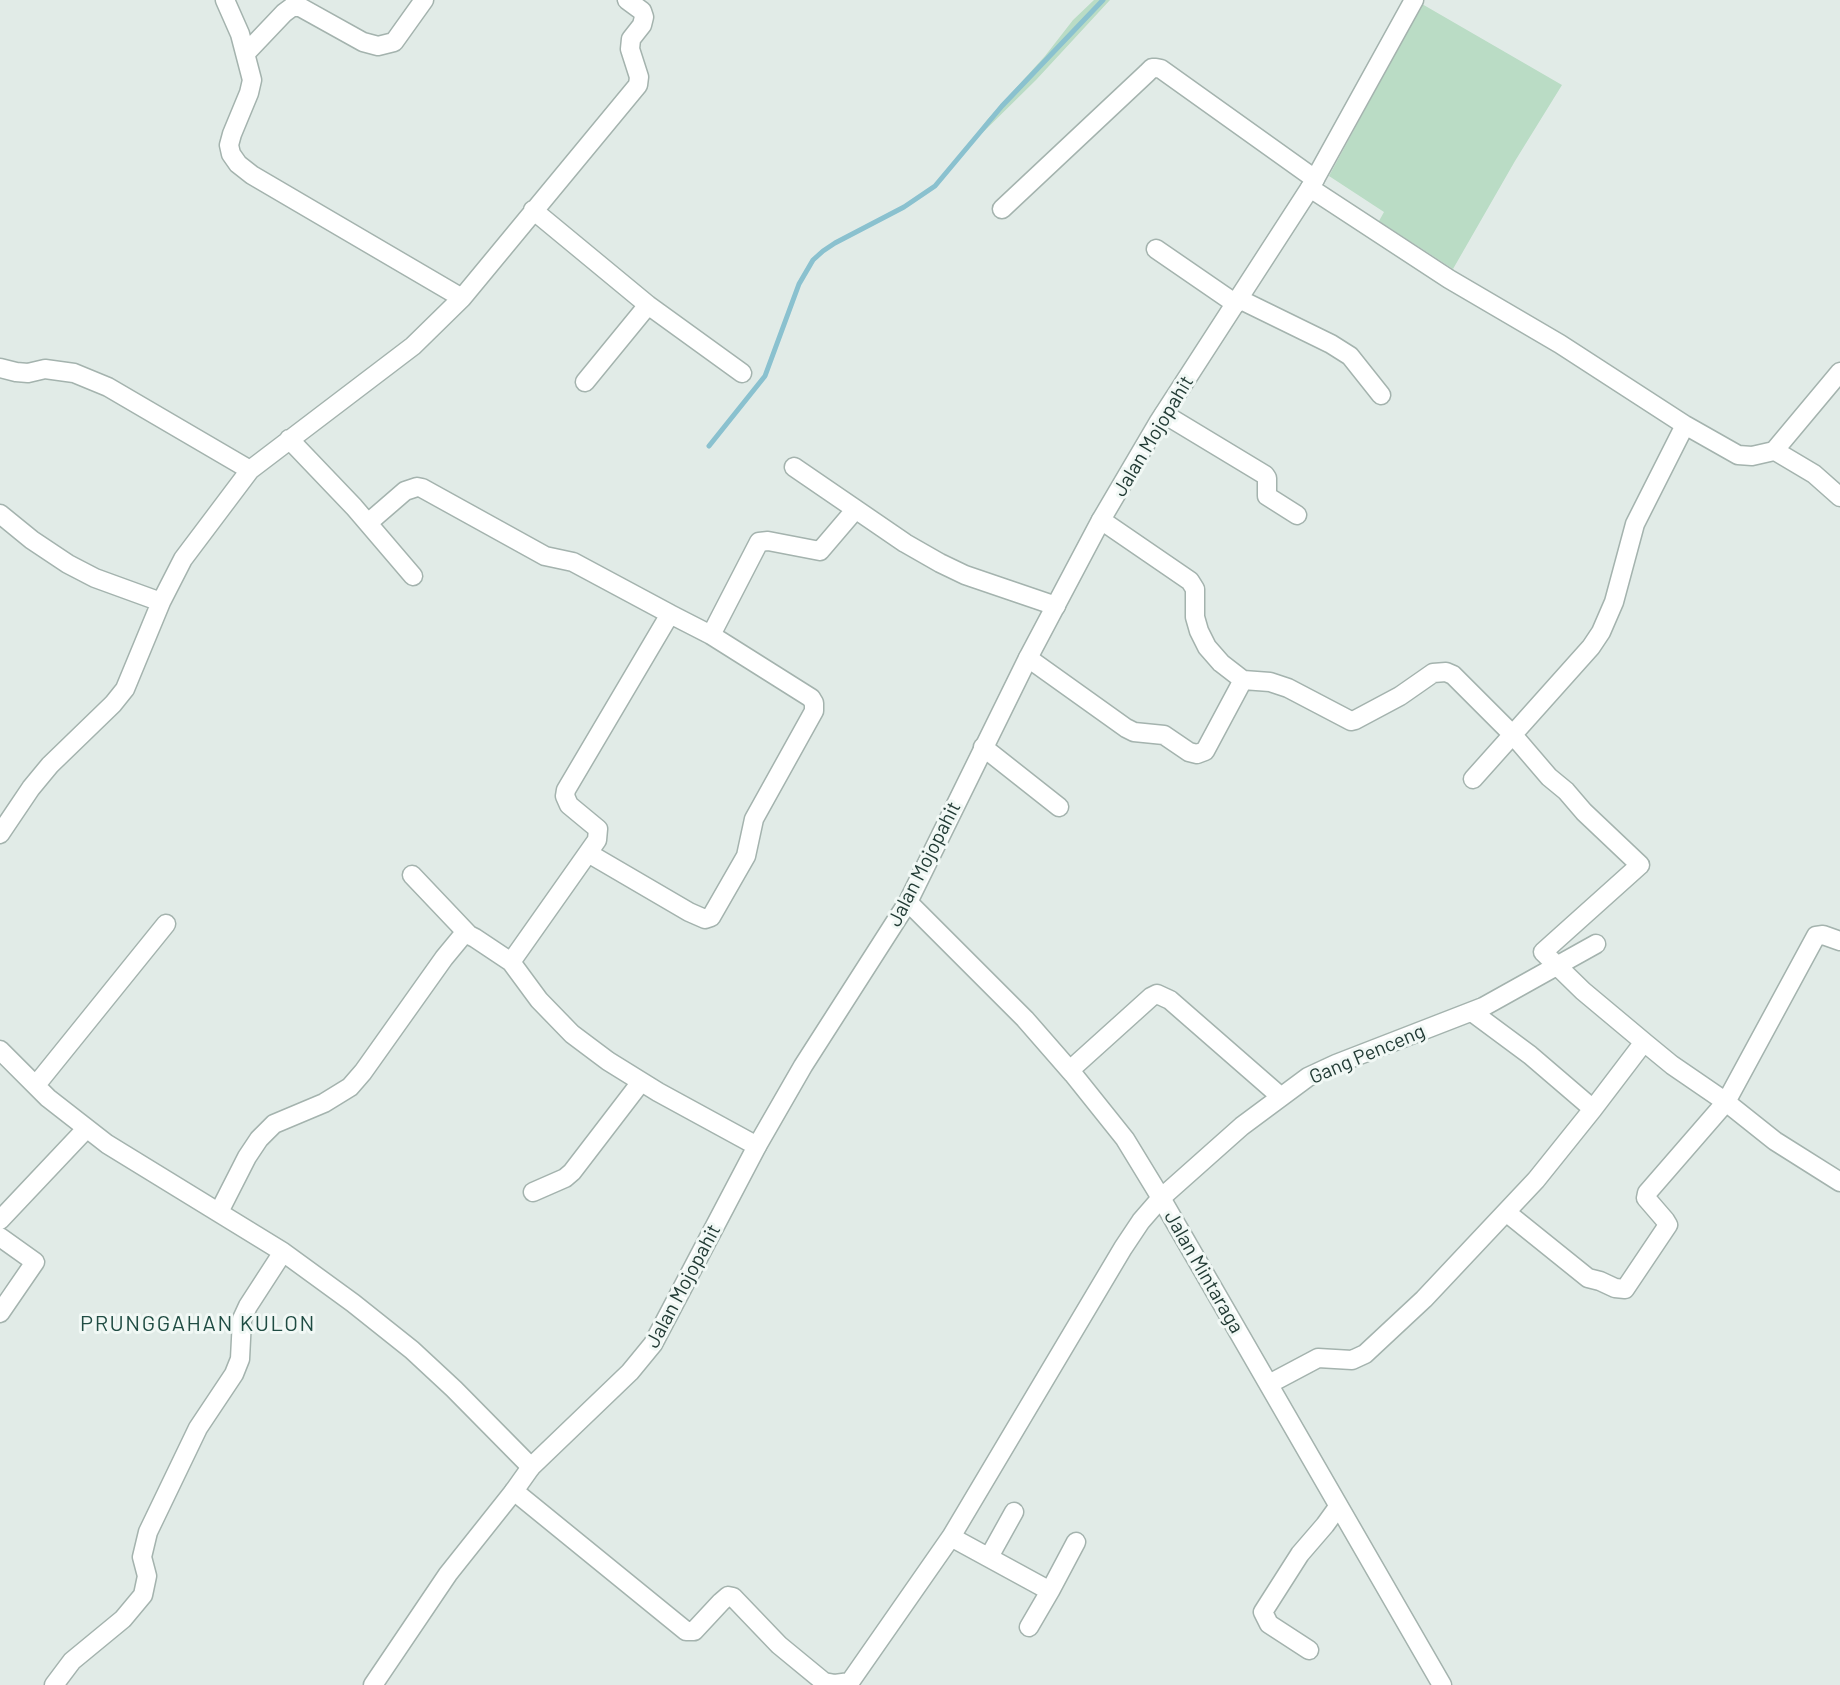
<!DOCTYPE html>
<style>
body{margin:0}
canvas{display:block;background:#e1ebe7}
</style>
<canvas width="1840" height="1685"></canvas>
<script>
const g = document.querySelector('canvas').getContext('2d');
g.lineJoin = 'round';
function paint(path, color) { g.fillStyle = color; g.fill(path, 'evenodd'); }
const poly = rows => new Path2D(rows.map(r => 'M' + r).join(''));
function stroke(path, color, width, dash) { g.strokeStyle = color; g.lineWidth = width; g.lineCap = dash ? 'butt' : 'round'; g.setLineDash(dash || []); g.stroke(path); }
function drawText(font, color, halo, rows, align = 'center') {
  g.font = font + ' Barlow,sans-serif'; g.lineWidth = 6; g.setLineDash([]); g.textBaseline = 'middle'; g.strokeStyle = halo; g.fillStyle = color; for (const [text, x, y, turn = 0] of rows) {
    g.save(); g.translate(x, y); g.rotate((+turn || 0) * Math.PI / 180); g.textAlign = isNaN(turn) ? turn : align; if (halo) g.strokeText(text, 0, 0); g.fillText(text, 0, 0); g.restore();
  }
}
paint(poly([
 [1094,0,1110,0,1036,80,960,155,987,120,1045,56,1073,20],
 [1422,4,1562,85,1515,161,1453,269,1379,221,1384,212,1329,176]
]), '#badcc5');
stroke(poly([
 [709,446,765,376,799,284,813,260,823,251,835,243,904,207,935,186,1002,106,1103,0]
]), '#8ac1cf', 5);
const minor = poly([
 [225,0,240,34,252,80,249,93,232,134,229,145,231,154,238,164,252,175,462,298],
 [246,53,284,13,292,7,300,7,363,42,378,46,394,42,424,0],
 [1310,188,1449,279,1560,344,1685,425,1738,455,1752,456,1774,451,1777,452,1814,474,1840,497],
 [1002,209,1147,73,1152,68,1156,68,1161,69,1315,179],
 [533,210,648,305,742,373],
 [1156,249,1236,304],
 [1239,299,1331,344,1350,356,1381,395],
 [0,368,16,372,28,373,45,369,74,373,108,387,250,470],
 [585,382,648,305],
 [1164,414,1265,475,1267,478,1267,496,1297,515],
 [289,439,354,507,413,576],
 [1774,451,1840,372],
 [794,467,905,543,940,563,965,575,1056,606],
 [0,514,32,540,68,564,95,578,161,602],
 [1101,520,1190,581,1195,589,1195,617,1199,631,1207,647,1221,663,1243,680,1270,682,1288,688,1351,721,1355,720,1400,696,1433,673,1446,672,1453,675,1513,735,1549,777,1566,791,1584,812,1640,865,1543,952,1583,991,1644,1042,1593,1109,1536,1180,1424,1299,1365,1354,1352,1360,1318,1358,1269,1384],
 [368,523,405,491,417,487,422,488,545,556,573,562,670,614],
 [1028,658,1126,728,1134,732,1164,735,1189,752,1197,754,1205,751,1243,680],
 [983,747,1059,807],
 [1473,779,1591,647,1601,632,1614,602,1635,524,1685,425],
 [0,834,31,788,50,765,113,704,125,689,161,602,183,559,250,470,413,346,462,298,638,85,639,77,630,49,631,39,642,25,644,17,642,11,627,0],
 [588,853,689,912,705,919,711,917,746,856,754,819,814,711,814,703,811,698,711,635,759,542,768,541,820,551,855,510],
 [412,875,469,935],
 [511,962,539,1000,572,1034,608,1061,658,1092,757,1146],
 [1472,1012,1530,1055,1593,1109],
 [1644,1042,1672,1065,1726,1102,1775,1141,1840,1182],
 [0,1050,48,1098,107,1144,283,1252,353,1303,412,1350,454,1389,531,1467],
 [1070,1070,1151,997,1157,994,1170,1000,1280,1096],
 [36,1085,166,924],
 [533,1192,565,1178,572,1172,641,1082],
 [219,1212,247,1157,259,1139,274,1124,324,1103,350,1087,363,1072,444,958,463,935,469,935,475,938,511,962,597,840,598,829,569,805,565,796,566,790,670,614,711,635],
 [1506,1212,1588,1278,1600,1281,1615,1288,1625,1289,1668,1225,1665,1220,1646,1198,1647,1193,1726,1102,1816,936,1823,935,1840,941],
 [0,1220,86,1129],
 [0,1237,35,1262,0,1313],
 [514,1491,686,1631,694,1631,721,1602,728,1596,733,1597,779,1645,824,1682,835,1684,850,1682,951,1537,1123,1248,1141,1221,1161,1198,1242,1126,1308,1077,1336,1064,1483,1007,1596,944],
 [951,1537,1050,1591,1029,1627],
 [989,1557,1014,1512],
 [1050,1591,1076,1542],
 [1309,1650,1269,1624,1263,1612,1300,1554,1325,1525,1338,1507],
 [54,1685,72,1661,123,1619,143,1595,147,1576,142,1557,148,1532,198,1428,234,1374,240,1359,242,1319,248,1306,283,1252]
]);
const tertiary = poly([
 [908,902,1025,1019,1073,1074,1125,1139,1161,1198,1442,1685],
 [373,1685,448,1574,514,1491,531,1467,630,1372,653,1344,757,1146,803,1066,908,902,1028,658,1101,520,1158,423,1310,188,1414,0]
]);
stroke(minor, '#a4b3ae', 21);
stroke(tertiary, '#a4b3ae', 21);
stroke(minor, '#fff', 18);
stroke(tertiary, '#fff', 18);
drawText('20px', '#223b35', '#f1f8f5', [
 ["Jalan Mojopahit",1153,436,-59],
 ["Jalan Mojopahit",924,864,-63],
 ["Gang Penceng",1367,1054,-23],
 ["Jalan Mintaraga",1204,1272,60],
 ["Jalan Mojopahit",683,1286,-62]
]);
g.letterSpacing = '1.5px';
drawText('22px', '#1f4c43', '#f1f8f5', [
 ["PRUNGGAHAN KULON",198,1324]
]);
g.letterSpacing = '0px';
</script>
